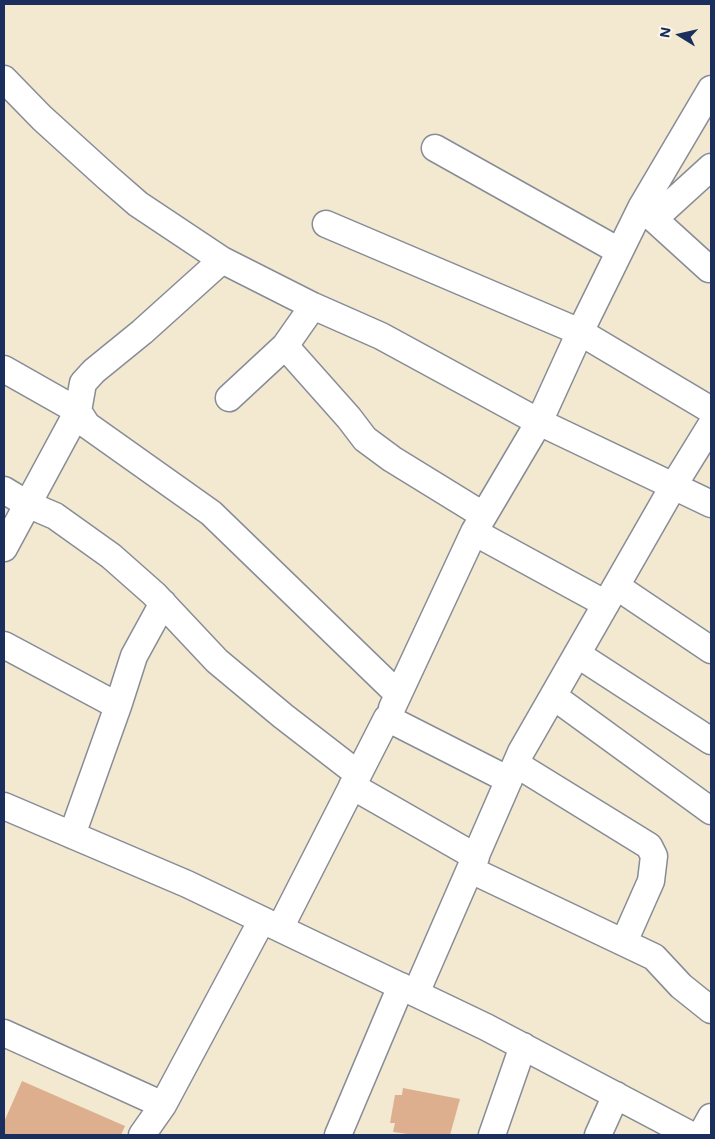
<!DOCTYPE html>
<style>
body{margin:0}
#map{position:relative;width:715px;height:1139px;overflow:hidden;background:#f3e8d0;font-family:Mali,sans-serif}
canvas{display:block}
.frame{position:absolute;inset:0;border:5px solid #1b2f5e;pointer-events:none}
.north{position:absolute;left:655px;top:10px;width:50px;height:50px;-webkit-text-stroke:4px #fbf7ec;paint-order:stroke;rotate:280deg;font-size:14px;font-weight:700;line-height:20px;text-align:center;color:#1b2f5e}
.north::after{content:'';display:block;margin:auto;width:18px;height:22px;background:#1b2f5e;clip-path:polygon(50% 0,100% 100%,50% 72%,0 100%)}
</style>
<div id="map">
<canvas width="715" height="1139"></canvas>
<div class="frame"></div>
<div class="north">N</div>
</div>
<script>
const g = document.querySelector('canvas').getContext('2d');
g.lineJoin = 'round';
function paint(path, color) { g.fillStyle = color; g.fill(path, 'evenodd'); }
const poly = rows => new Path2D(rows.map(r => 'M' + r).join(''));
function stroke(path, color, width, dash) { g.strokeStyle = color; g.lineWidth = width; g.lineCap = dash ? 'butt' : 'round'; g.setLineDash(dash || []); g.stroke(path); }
paint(poly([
 [22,1081,125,1126,121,1135,4,1135,4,1122],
 [403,1088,460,1099,450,1135,415,1135,393,1132,395,1123,390,1123,395,1095,402,1095]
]), '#deaf8e');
const minor = poly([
 [4,79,42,118,107,177,138,204,222,260,142,332,94,371,83,383,78,411,4,548],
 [711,89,642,206,580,332,539,422,711,504],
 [435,148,619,251],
 [642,206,654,219,709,269,711,267],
 [654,219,711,167],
 [326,224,580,332,711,410],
 [222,260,313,306,381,336,539,422,474,532],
 [313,306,285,346,349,418,365,439,392,459,483,515],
 [4,369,78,411,87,425,211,513,398,694],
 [229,398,285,346],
 [4,490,27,504,55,516,111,556,154,594,217,661,283,716,358,774],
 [616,586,711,650],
 [4,645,118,706,134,656,163,603],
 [577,654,711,741],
 [553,696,711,811],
 [392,708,474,532,606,604],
 [516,764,649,846,654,856,651,881,624,942],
 [352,786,476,857],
 [4,806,187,884,486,1027,691,1135],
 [72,835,118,706],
 [471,870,654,957,681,986,711,1010],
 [280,928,387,718,509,780],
 [416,993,521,752,674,485,711,425],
 [4,1033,163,1105],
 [142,1135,163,1105,262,920],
 [338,1135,401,986],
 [492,1135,523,1046],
 [598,1135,616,1095],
 [701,1135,711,1117]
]);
stroke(minor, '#878c97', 29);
stroke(minor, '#fff', 26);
</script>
